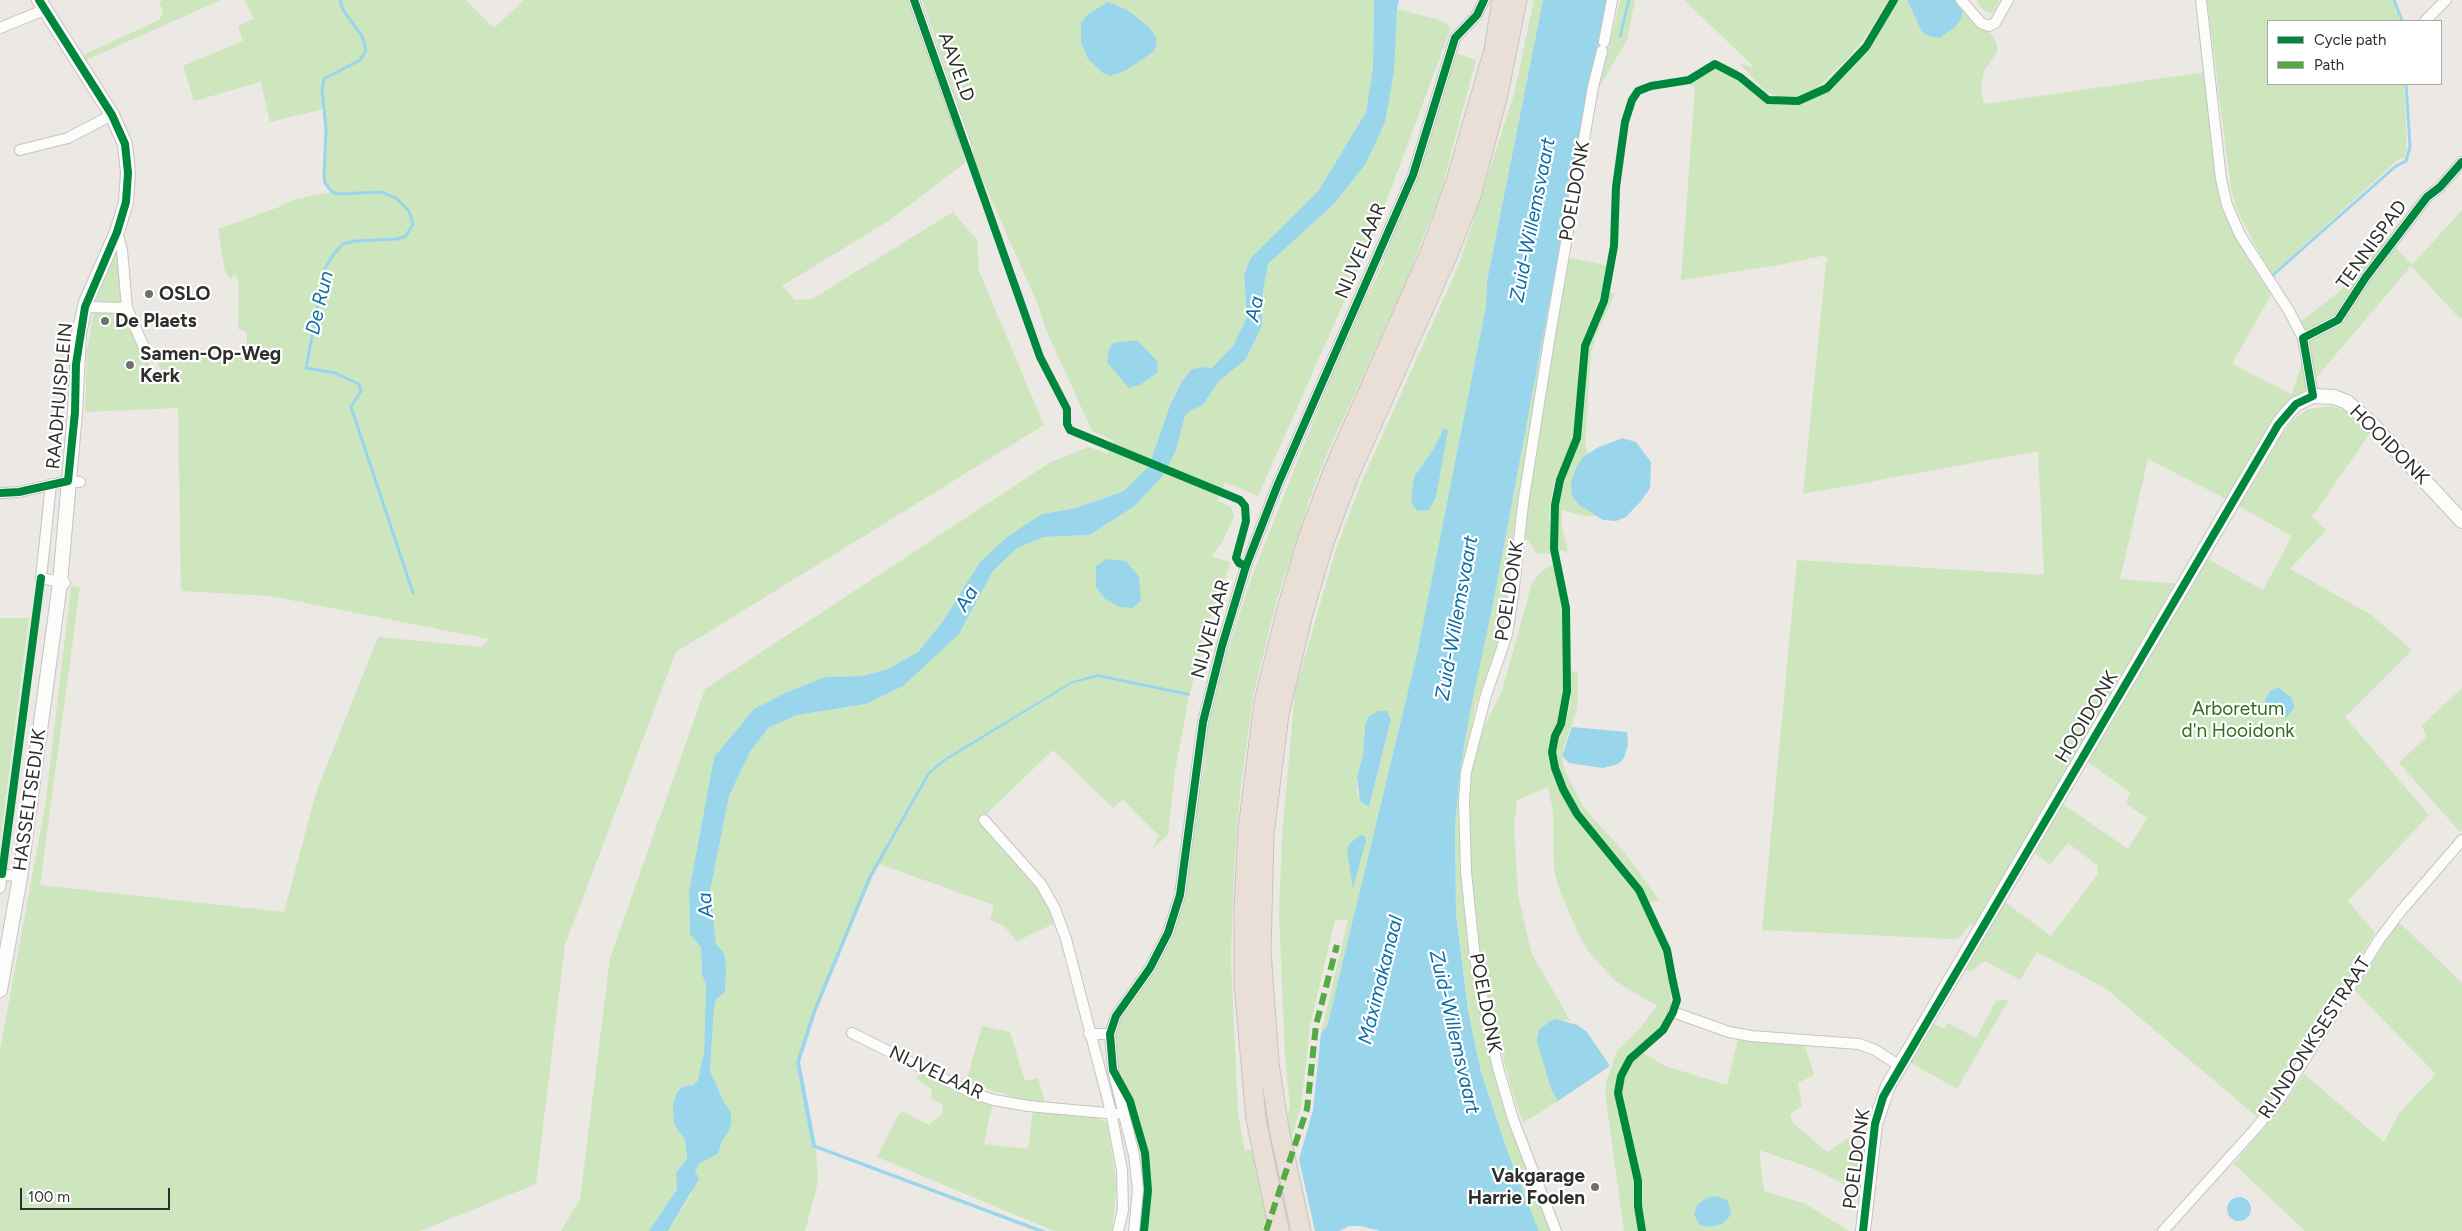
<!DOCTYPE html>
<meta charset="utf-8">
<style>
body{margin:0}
#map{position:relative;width:2462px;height:1231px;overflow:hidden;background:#ece8e4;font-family:Figtree,sans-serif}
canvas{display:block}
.legend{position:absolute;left:2267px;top:20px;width:175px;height:65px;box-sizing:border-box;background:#fff;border:1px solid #ababab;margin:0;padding:6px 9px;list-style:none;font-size:15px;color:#2e2e2e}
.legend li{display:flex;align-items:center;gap:10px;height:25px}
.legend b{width:25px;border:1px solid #ababab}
.scale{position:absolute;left:20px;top:1188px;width:150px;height:22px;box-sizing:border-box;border:2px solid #2e2e2e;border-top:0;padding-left:6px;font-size:15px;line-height:18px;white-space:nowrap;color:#2e2e2e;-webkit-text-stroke:4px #fff;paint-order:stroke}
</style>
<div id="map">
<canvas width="2462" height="1231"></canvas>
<ul class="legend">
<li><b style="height:6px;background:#00873e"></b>Cycle path</li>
<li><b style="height:6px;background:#54ab44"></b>Path</li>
</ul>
<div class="scale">100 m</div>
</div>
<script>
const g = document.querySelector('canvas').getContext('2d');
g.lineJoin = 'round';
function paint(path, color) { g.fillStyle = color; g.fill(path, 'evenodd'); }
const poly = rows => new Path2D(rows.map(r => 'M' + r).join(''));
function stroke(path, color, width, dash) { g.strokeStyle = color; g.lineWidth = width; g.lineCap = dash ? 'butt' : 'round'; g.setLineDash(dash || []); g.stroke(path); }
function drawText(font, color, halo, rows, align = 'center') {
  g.font = font + ' Figtree,sans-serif'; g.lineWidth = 4.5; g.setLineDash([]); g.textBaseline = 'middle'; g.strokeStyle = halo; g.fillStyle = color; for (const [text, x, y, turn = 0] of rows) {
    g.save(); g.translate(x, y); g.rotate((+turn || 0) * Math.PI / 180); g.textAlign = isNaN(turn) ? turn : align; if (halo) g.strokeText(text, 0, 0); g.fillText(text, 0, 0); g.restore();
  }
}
paint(poly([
 [163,0,221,0,84,61,81,56,159,20,163,14,159,2],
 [244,0,466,0,494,28,524,0,909,0,966,162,890,220,782,286,795,300,812,299,953,212,977,240,979,271,1044,425,676,652,565,945,536,1184,420,1231,0,1231,0,1050,45,807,71,586,80,587,40,885,284,912,316,793,378,637,481,647,489,639,270,596,181,591,178,408,85,412,87,350,94,311,124,311,131,333,148,361,153,377,162,373,156,360,247,354,247,332,238,329,239,283,235,275,230,279,225,271,218,229,279,207,295,199,332,192,325,183,324,176,326,129,324,109,270,122,261,82,194,101,183,66,243,41,238,26,254,19],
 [922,0,1374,0,1373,67,1366,112,1319,190,1278,231,1244,274,1247,317,1233,346,1211,370,1182,381,1170,405,1149,466,1124,491,1076,508,1042,514,943,621,918,652,888,669,862,676,825,677,785,693,754,709,714,757,689,892,690,934,701,948,702,975,706,984,704,1052,698,1080,693,1085,684,1086,676,1093,673,1106,681,1134,685,1140,687,1159,676,1173,677,1188,649,1231,561,1231,580,1199,610,958,705,689,1051,462,1089,447,1108,454,1114,441,1092,431,1047,332,1038,305,980,174,972,152,974,149],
 [1117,4,1148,26,1153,52,1125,71,1110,76,1103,73],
 [1534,0,1543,0,1487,281,1486,306,1417,654,1327,1027,1321,1033,1348,920,1335,920,1310,1026,1301,1107,1262,1231,1147,1231,1151,1190,1147,1152,1139,1114,1116,1063,1114,1034,1120,1017,1154,972,1173,935,1185,897,1197,792,1201,788,1206,755,1203,746,1220,674,1252,576,1360,304,1369,294,1384,262,1383,254,1456,53,1476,60,1440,195,1407,279,1324,461,1309,501,1276,603,1253,697,1240,792,1234,868,1231,958,1238,1114,1245,1151,1272,1144,1285,1126,1290,1106,1285,1059,1279,913,1282,838,1295,691,1336,549,1362,481,1460,262,1514,94],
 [1444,428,1436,497,1411,499,1414,477,1433,450],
 [1390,714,1391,719,1369,807,1360,801,1357,790,1357,777,1363,755,1365,726,1368,718],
 [1606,0,1610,0,1517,502,1502,631,1475,707,1463,773,1481,1008,1553,1231,1539,1231,1508,1153,1481,1072,1468,1010,1456,914,1455,827,1460,771,1471,706,1493,604],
 [1620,0,1635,0,1627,40,1600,86],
 [1684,0,1888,0,1866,36,1850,56,1815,90,1801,97,1788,100,1766,92,1739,63,1755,68],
 [1896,0,1907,0,1922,32,1929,36,1963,6,1993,36,1997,44,1997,52,1984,71,1981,87,1984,104,2205,72,2219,196,2232,231,2271,295,2232,364,2292,394,2303,359,2307,379,2306,388,2230,501,2148,459,2120,579,2181,584,1976,924,1968,926,1961,937,1953,939,1762,930,1797,560,2044,575,2038,451,1803,494,1826,262,1828,260,1822,254,1822,256,1773,266,1681,280,1695,88,1685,80,1721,64,1737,69,1754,90,1766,100,1778,105,1801,102,1826,87,1862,49],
 [1977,0,1999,0,1995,10,1990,13,1982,9],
 [2207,0,2392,0,2400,21,2268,21,2268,84,2404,84,2407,149,2405,158,2399,159,2271,275,2236,208,2231,189],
 [1397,9,1443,21,1451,28,1374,234,1258,496,1225,482,1218,501,1231,507,1234,516,1223,541,1211,557,1231,562,1212,612,1190,693,1098,674,1072,681,942,760,927,773,869,875,796,1062,812,1147,816,1149,818,1182,805,1231,668,1231,691,1195,695,1171,700,1163,718,1154,722,1141,728,1133,731,1112,724,1102,710,1071,714,1009,724,953,716,944,710,891,729,796,750,752,768,728,797,715,866,704,959,634,993,571,1017,548,1044,537,1090,535,1136,505,1165,473,1176,450,1185,416,1190,411,1203,405,1218,382,1246,359,1262,326,1263,292,1268,264,1334,204,1395,37],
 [2462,210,2462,317,2460,319,2411,266,2316,378,2309,344,2300,322,2340,291,2384,235,2412,265],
 [119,244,123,302,96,301,106,272],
 [1566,257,1610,266,1606,283,1579,350,1576,432,1555,481,1551,497,1549,518,1553,554,1536,553,1522,531],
 [1608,291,1615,294,1595,338,1591,353,1585,445,1588,453,1583,457,1580,505,1595,515,1589,517,1562,510,1562,527,1568,552,1558,550,1553,520,1554,501,1580,434,1585,347],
 [2332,406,2348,412,2370,433,2312,517,2326,530,2290,569,2370,614,2412,650,2345,717,2429,815,2348,901,2375,933,2283,1083,2257,1117,2105,988,2037,952,2020,980,1985,961,1970,972,1965,970,2005,902,2051,936,2098,874,2097,865,2068,843,2050,865,2034,853,2063,804,2128,849,2147,818,2126,804,2130,792,2088,762,2208,559,2263,590,2292,536,2239,506,2282,434,2294,419,2308,409],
 [1557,561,1568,601,1569,616,1566,690,1563,708,1550,739,1548,749,1550,764,1570,806,1591,834,1633,884,1647,905,1664,946,1668,965,1672,1006,1679,1010,1677,1016,1643,1053,1665,1066,1727,1085,1738,1039,1805,1046,1814,1075,1798,1083,1802,1106,1790,1114,1793,1123,1827,1152,1850,1137,1868,1158,1862,1195,1817,1170,1759,1150,1764,1191,1804,1203,1849,1231,1624,1231,1605,1092,1606,1083,1617,1051,1641,1027,1657,1006,1615,981,1589,952,1580,937,1560,892,1554,870,1553,811,1548,787,1517,800,1514,827,1518,894,1531,952,1571,1022,1564,1019,1551,1089,1558,1101,1523,1123,1511,1088,1487,992,1478,940,1468,839,1468,777,1485,725,1502,691,1532,583,1541,572],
 [0,618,29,618,0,842],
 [1571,671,1578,673,1577,710,1563,749,1562,759,1564,769,1584,808,1625,853,1659,900,1650,903,1626,866,1578,810,1568,794,1554,762,1552,749,1554,740,1568,714,1571,700],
 [1098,676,1189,696,1175,771,1168,835,1151,850,1159,836,1123,800,1113,808,1053,750,980,820,1036,888,1047,904,1055,923,1017,941,1003,925,990,920,994,905,879,864,930,774,944,762,1073,683],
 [2462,688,2462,829,2460,832,2399,763,2426,737,2422,725],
 [2399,922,2462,983,2462,1231,2305,1231,2234,1164,2286,1101,2304,1074,2384,1142,2399,1113,2436,1074,2355,991,2388,936],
 [2009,999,1957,1089,1911,1063,1934,1023,1944,1029,1948,1023,1976,1038,1996,1001],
 [982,1026,1010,1032,1025,1081,1038,1078,1045,1103,1022,1100,966,1082],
 [922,1070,993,1102,984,1144,1028,1149,1033,1109,1085,1114,1107,1122,1117,1185,1112,1231,1054,1231,877,1157,899,1114,904,1112,929,1125,943,1113,942,1104,931,1099,932,1090,916,1079]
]), '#cee6be');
paint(poly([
 [1374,0,1399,0,1397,9,1394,72,1385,122,1366,163,1334,204,1268,264,1263,292,1262,326,1246,359,1218,382,1203,405,1190,411,1185,416,1176,450,1165,473,1136,505,1090,535,1044,537,1017,548,993,571,959,634,903,686,866,704,797,715,768,728,750,752,729,796,710,891,716,944,724,953,726,967,725,992,716,999,714,1009,710,1071,724,1102,731,1112,731,1124,728,1133,722,1141,718,1154,700,1163,695,1171,699,1179,668,1231,649,1231,677,1189,676,1173,687,1159,685,1140,674,1124,673,1106,676,1093,684,1086,693,1085,698,1080,704,1052,706,984,702,975,701,948,690,934,689,892,714,757,754,709,785,693,825,677,862,676,888,669,918,652,943,621,980,562,1007,537,1042,514,1076,508,1124,491,1149,466,1170,405,1182,381,1192,369,1205,367,1211,369,1233,346,1247,317,1244,274,1251,258,1319,190,1366,112,1373,67],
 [1543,0,1606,0,1493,604,1471,707,1460,771,1455,827,1456,914,1468,1010,1481,1072,1508,1153,1539,1231,1380,1231,1361,1226,1349,1226,1339,1231,1274,1231,1295,1173,1313,1110,1321,1033,1327,1027,1417,654,1486,306,1487,281],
 [1907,0,1958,0,1963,6,1961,19,1955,27,1939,38,1929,36,1922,32],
 [1108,2,1126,9,1148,26,1156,37,1156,46,1153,52,1125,71,1110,76,1103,73,1088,59,1081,42,1081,23,1088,14],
 [1137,340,1157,361,1158,372,1140,385,1129,388,1107,362,1109,349,1113,343],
 [1444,428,1448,431,1436,497,1429,510,1418,511,1413,506,1411,499,1414,477,1433,450],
 [1622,438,1636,442,1651,462,1650,488,1641,501,1626,517,1616,521,1603,520,1579,505,1572,496,1571,482,1576,468,1583,457,1597,448],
 [1107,559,1126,561,1139,577,1141,600,1133,608,1120,607,1105,599,1096,587,1096,566],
 [1098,674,1190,693,1189,696,1098,677,1073,683,944,762,930,774,872,877,816,1012,800,1062,816,1145,1046,1231,1036,1231,812,1147,796,1062,813,1010,869,875,927,773,942,760,1072,681],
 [2278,687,2291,697,2295,707,2286,718,2277,716,2266,706,2265,699,2270,691],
 [1378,711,1387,711,1391,719,1369,807,1360,801,1357,777,1363,755,1365,726,1368,717],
 [1572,727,1627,732,1628,745,1624,758,1618,764,1603,768,1569,763,1562,756],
 [1361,835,1365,837,1366,841,1353,888,1347,851,1350,843],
 [1556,1019,1577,1025,1587,1032,1610,1066,1558,1101,1551,1089,1537,1041,1539,1030,1550,1021],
 [1715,1196,1727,1200,1731,1211,1730,1216,1722,1224,1709,1227,1700,1225,1694,1215,1697,1205,1707,1198],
 '2227 1209a12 12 0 1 1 24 0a12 12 0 1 1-24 0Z'
]), '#99d6ec');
paint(poly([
 [1298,1155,1315,1231,1272,1231,1293,1172]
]), '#ece8e4');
stroke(poly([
 [340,0,343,10,362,36,366,50,360,60,324,79,322,90,326,129,324,176,325,183,332,192,338,194,381,192,396,198,409,211,413,224,406,236,397,239,355,241,343,244,334,254,325,268,306,368,335,373,359,384,361,391,351,407,413,593],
 [2394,0,2402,21],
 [1620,36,1629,0],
 [2273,275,2396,166,2406,161,2410,147,2406,84]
]), '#99d6ec', 3);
const street = poly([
 [914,0,966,145],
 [1961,0,1981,23,1989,26,1995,23,2008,0],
 [2201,0,2221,179,2227,205,2240,235,2289,311,2303,338,2313,396],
 [2425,21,2446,0],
 [0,28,44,10],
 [1604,42,1612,0],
 [20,150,68,138,112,115],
 [117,232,122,250,127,308,145,350],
 [85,307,127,308],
 [2303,338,2338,320,2366,277,2427,197,2440,187,2462,162],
 [51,484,41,578,65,583],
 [0,493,19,492,68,481,80,482],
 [984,820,1041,884,1055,909,1066,939,1111,1112,1122,1170,1123,1210,1118,1231],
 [0,888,2,874,20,877],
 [1673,1012,1729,1032,1751,1036,1859,1044,1875,1050,1900,1066],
 [852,1033,972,1093,994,1100,1028,1106,1117,1114],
 [1089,1034,1110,1034],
 [1134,1231,1138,1189,1134,1155,1113,1070,1110,1034,1116,1016,1150,968,1168,933,1180,895,1203,722,1222,646,1246,566,1278,484,1413,175,1455,38,1477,15,1484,0],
 [1556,1231,1513,1119,1498,1068,1484,1006,1475,958,1466,872,1464,800,1466,772,1486,695,1507,634,1513,596,1523,504,1549,341,1593,87,1602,51],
 [2163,1231,2256,1128,2281,1097,2379,940,2400,912,2462,840]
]);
const secondary = poly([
 [0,990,20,877,60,583,75,412,79,333,86,302,117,232,126,202,128,173,125,144,112,115,39,0],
 [1863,1231,1875,1124,1888,1086,2278,425,2287,413,2296,404,2313,396,2334,397,2347,402,2370,422,2462,521]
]);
const highway = poly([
 [1279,1231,1256,1119,1244,984,1244,908,1248,829,1264,702,1287,609,1308,538,1334,469,1432,248,1456,181,1494,50,1502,0],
 [1301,1231,1279,1129,1269,1063,1261,951,1264,834,1279,714,1303,613,1324,542,1349,475,1448,254,1471,196,1498,94,1517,0]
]);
stroke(street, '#c5c4c5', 12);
stroke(secondary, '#c5c4c5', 16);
stroke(highway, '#c6c5c4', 21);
stroke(street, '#fcfcfb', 10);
stroke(secondary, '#fcfcfb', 14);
stroke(highway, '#eadfd6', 19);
stroke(poly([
 [1266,1231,1307,1109,1316,1025,1337,945]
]), '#54ab44', 6, [12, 6]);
stroke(poly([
 [914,0,1040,357,1067,409,1067,424,1070,430,1240,500,1245,506,1246,521,1236,558,1239,563,1246,566],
 [0,493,19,492,68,481,75,412,76,364,85,307,117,232,126,202,128,173,125,144,112,115,39,0],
 [2,874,41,578],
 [1144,1231,1148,1190,1145,1153,1130,1101,1113,1070,1110,1034,1116,1016,1150,968,1168,933,1180,895,1203,722,1222,646,1246,566,1278,484,1413,175,1455,38,1477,15,1484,0],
 [1642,1231,1638,1206,1638,1181,1618,1093,1621,1076,1630,1059,1663,1030,1673,1012,1677,1000,1672,977,1667,950,1639,890,1577,814,1563,789,1555,768,1552,752,1555,736,1561,724,1567,691,1566,608,1554,549,1555,505,1560,480,1577,438,1585,346,1604,301,1614,246,1616,187,1625,122,1632,100,1638,91,1651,86,1689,80,1715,64,1740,77,1768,100,1798,101,1827,88,1866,47,1894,0],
 [1863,1231,1875,1124,1883,1097,2278,425,2296,404,2313,396,2303,338,2338,320,2366,277,2427,197,2440,187,2462,162]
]), '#00873e', 8);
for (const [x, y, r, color] of [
 [149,294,5,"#706f6e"],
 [105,321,5,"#706f6e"],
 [130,365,5,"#706f6e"],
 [1595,1187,5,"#706f6e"]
]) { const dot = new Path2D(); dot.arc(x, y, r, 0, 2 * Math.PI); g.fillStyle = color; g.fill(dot); stroke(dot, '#fff', 2); }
drawText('19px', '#2e2e2e', '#fff', [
 ["AAVELD",956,67,70],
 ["POELDONK",1575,191,-80],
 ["TENNISPAD",2372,245,-54],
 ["NIJVELAAR",1361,251,-67],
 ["RAADHUISPLEIN",60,396,-85],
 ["HOOIDONK",2389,445,45],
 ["POELDONK",1510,591,-81],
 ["NIJVELAAR",1211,629,-75],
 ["HOOIDONK",2087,717,-59],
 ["HASSELTSEDIJK",30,800,-82],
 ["POELDONK",1485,1003,79],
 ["RIJNDONKSESTRAAT",2315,1038,-57],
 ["NIJVELAAR",936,1073,25],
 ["POELDONK",1857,1159,-82]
]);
drawText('bold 19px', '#2e2e2e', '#fff', [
 ["OSLO",159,294],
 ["De Plaets",115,321],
 ["Samen-Op-Weg",140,354],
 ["Kerk",140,376],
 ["Vakgarage",1585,1176,"right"],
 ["Harrie Foolen",1585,1198,"right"]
], 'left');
drawText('19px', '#2c6e1b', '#fff', [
 ["Arboretum",2238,709],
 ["d'n Hooidonk",2238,731]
]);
drawText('italic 20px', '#0d6fa3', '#fff', [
 ["Zuid-Willemsvaart",1533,220,-79],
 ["De Run",320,303,-77],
 ["Aa",1255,309,-78],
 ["Aa",967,599,-59],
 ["Zuid-Willemsvaart",1457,618,-80],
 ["Aa",706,905,-96],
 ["Máximakanaal",1381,980,-76],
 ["Zuid-Willemsvaart",1454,1032,77]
]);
</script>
